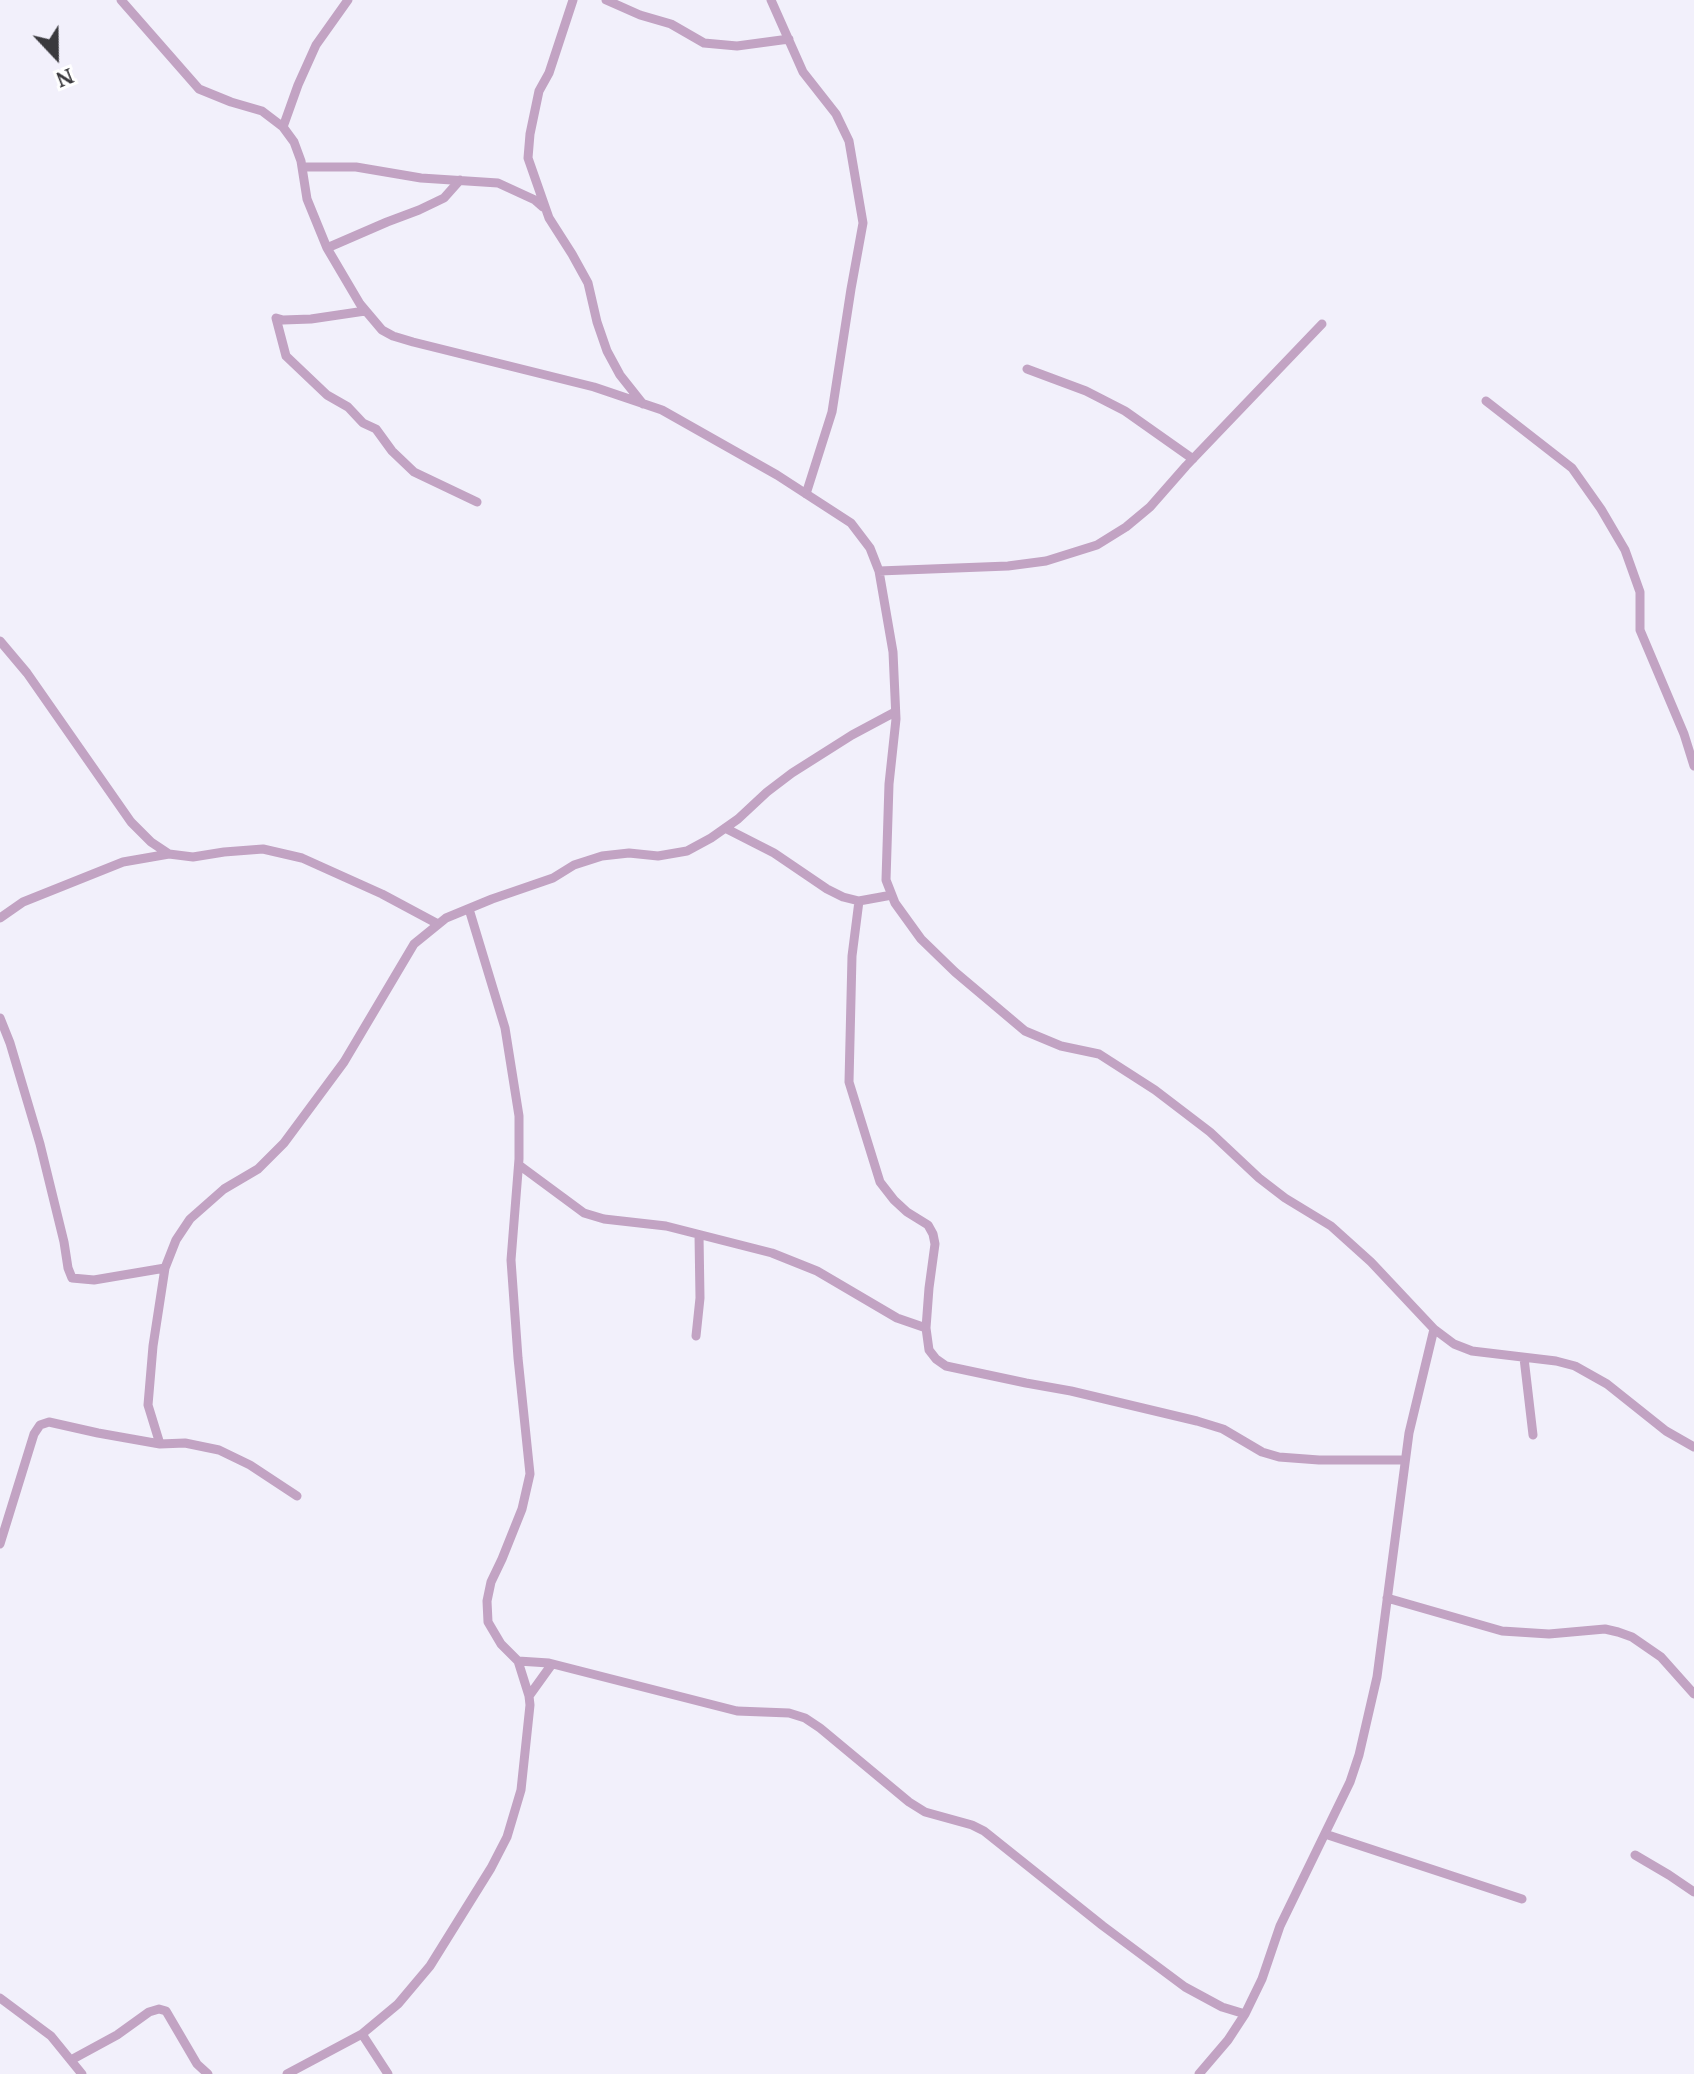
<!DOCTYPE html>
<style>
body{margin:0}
#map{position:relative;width:1694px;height:2074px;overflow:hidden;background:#f2f0fb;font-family:"PT Serif",serif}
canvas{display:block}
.north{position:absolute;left:16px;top:16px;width:80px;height:80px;-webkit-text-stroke:6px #fff;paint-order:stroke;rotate:158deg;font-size:22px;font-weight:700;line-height:32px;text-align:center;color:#3a393d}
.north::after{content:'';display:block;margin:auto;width:28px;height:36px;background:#3a393d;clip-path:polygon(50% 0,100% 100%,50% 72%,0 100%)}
</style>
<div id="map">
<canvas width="1694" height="2074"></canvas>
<div class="north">N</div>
</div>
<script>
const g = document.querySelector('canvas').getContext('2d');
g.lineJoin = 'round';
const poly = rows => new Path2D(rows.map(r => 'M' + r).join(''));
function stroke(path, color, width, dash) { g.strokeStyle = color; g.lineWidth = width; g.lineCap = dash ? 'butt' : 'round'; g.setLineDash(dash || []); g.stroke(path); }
stroke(poly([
 [121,0,199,89,231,102,262,111,283,127,294,142,301,161,307,199,327,248,360,304,382,330,393,336,413,342,594,387,662,410,777,475,851,523,870,548,879,571,893,652,896,719,889,784,886,880,895,903,921,939,955,972,1025,1031,1061,1046,1099,1054,1155,1090,1210,1132,1259,1178,1285,1198,1331,1226,1371,1262,1434,1329,1454,1344,1472,1351,1556,1361,1575,1366,1607,1384,1666,1431,1694,1447],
 [573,0,549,73,539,91,530,134,528,158,549,218,572,254,588,283,597,322,607,351,620,375,643,404],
 [606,0,640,15,671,24,704,43,737,46,789,39],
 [771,0,803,72,836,114,849,141,863,223,851,289,832,412,806,494],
 [283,127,298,85,316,45,348,0],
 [302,167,356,167,421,178,498,183,535,200,543,207],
 [327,248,387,222,419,210,444,198,460,180],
 [365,311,311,319,283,320,276,318,286,356,327,395,348,407,363,423,376,429,392,451,414,472,477,502],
 [1027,369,1086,391,1125,411,1193,459],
 [1486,401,1572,468,1601,509,1625,550,1640,592,1640,630,1684,734,1694,766],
 [879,571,1008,566,1046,561,1097,545,1126,527,1150,507,1186,466,1322,324],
 [0,641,27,673,131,822,151,842,169,854,193,857,224,852,263,849,302,858,382,894,438,924],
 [725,828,774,853,827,889,843,897,859,901,892,895],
 [859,901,852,956,849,1082,880,1182,894,1200,907,1212,928,1225,933,1234,935,1244,929,1288,926,1328,929,1350,936,1359,946,1366,1026,1383,1071,1391,1197,1421,1223,1429,1262,1452,1279,1457,1319,1460,1405,1460],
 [0,918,23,902,123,862,169,854],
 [0,1018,10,1043,40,1144,64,1242,68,1268,72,1278,94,1280,165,1268],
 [519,1165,584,1213,604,1219,666,1226,772,1253,817,1271,897,1318,926,1328],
 [696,1336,700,1298,699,1235],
 [1524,1358,1533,1435],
 [160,1444,148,1405,153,1346,165,1268,176,1240,190,1219,224,1189,258,1169,284,1143,344,1062,414,944,446,918,492,899,553,878,574,865,602,856,629,853,658,856,687,851,711,838,738,819,767,792,792,773,852,735,895,712],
 [0,1544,34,1434,40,1425,49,1422,98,1433,160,1444,185,1443,219,1450,250,1465,297,1496],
 [1387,1598,1502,1631,1549,1634,1605,1629,1618,1632,1632,1637,1661,1657,1694,1694],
 [518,1661,549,1663,737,1711,789,1713,805,1718,820,1728,909,1802,925,1812,972,1825,984,1831,1103,1926,1185,1987,1222,2007,1245,2014],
 [529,1696,552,1664],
 [1325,1834,1522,1899],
 [1635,1855,1669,1875,1694,1892],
 [0,1998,51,2036,82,2074],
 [362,2034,388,2074],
 [71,2060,117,2035,149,2012,159,2009,166,2011,197,2064,208,2074],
 [287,2074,362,2034,398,2004,430,1966,491,1868,507,1837,521,1790,530,1705,529,1696,518,1661,501,1644,488,1622,487,1601,491,1582,502,1559,522,1509,530,1474,518,1358,511,1260,519,1159,519,1116,505,1028,469,909],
 [1199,2074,1228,2040,1245,2014,1262,1979,1280,1926,1350,1782,1359,1755,1377,1677,1409,1433,1434,1329]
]), '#c2a3c3', 9);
</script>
